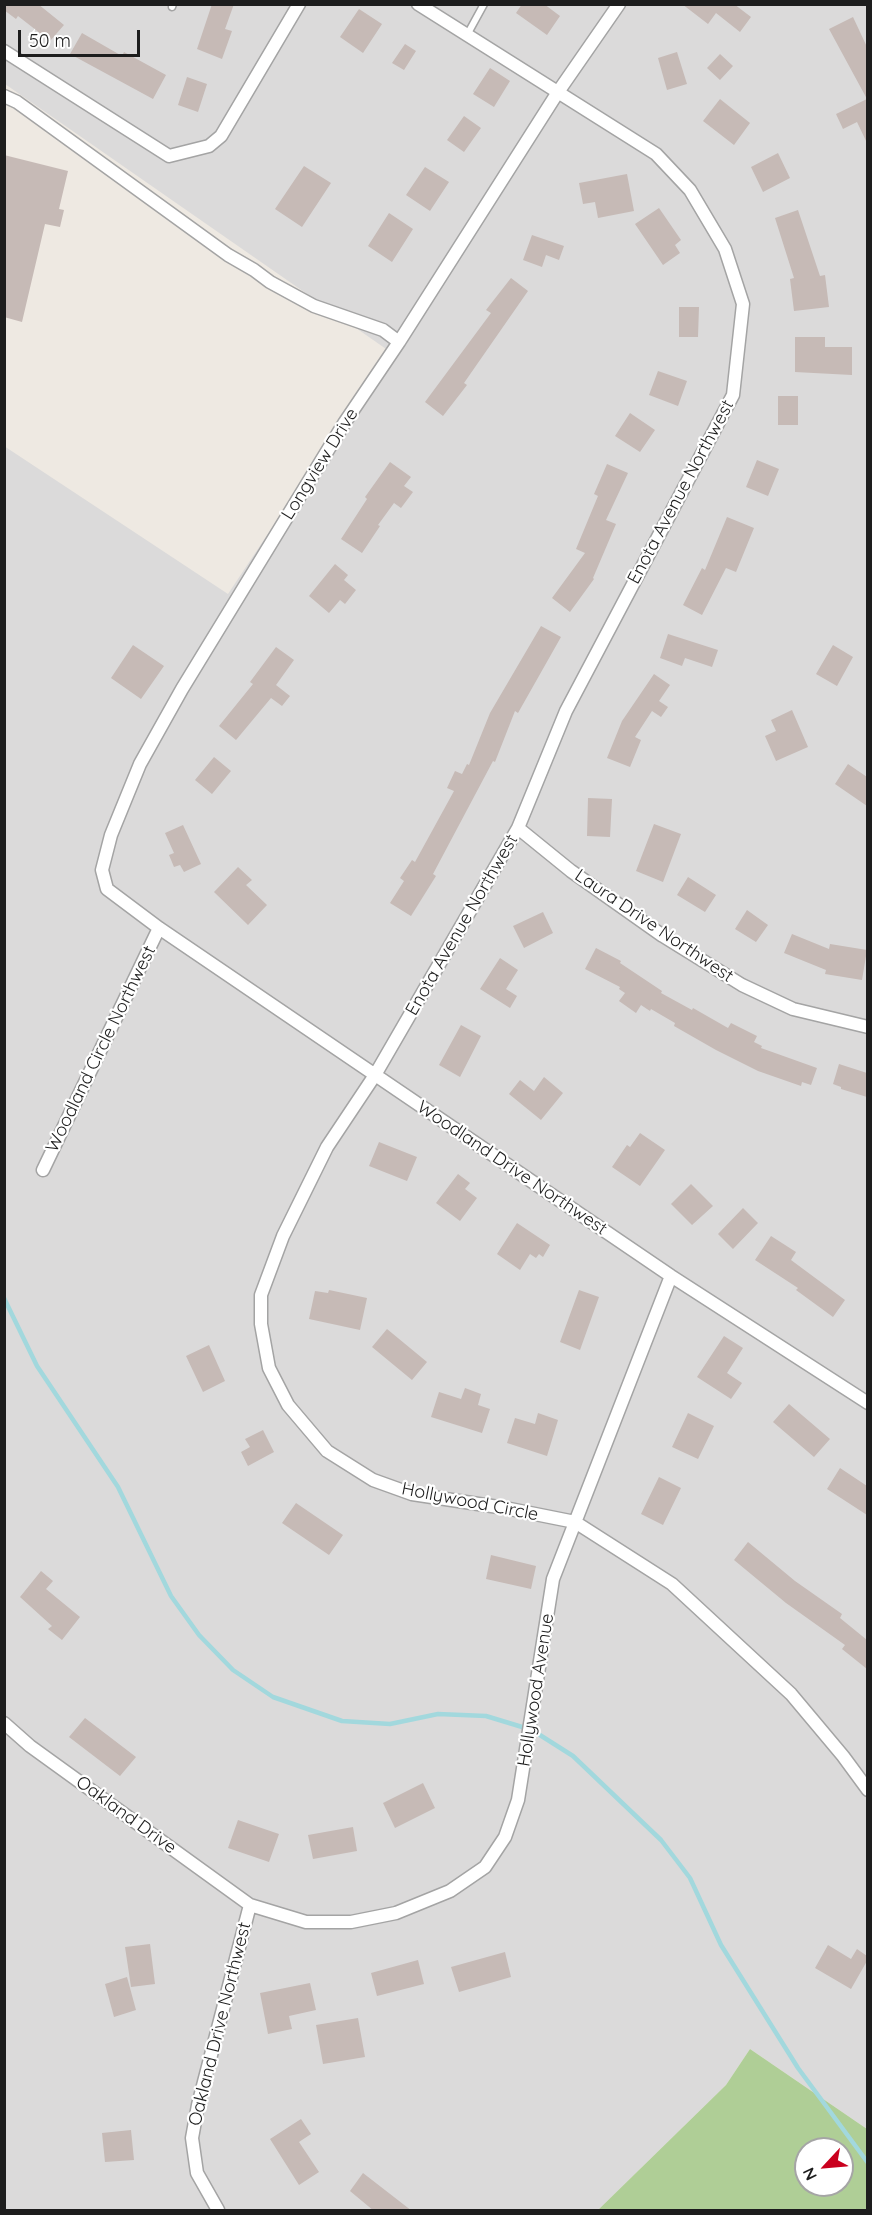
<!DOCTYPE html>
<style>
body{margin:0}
#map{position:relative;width:872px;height:2215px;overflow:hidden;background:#eee9e2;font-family:Quicksand,sans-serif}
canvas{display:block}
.frame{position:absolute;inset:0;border:6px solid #1d1d1d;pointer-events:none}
.north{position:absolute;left:794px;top:2137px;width:60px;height:60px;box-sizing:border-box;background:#fff;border:2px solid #a5a5a5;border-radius:50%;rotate:244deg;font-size:16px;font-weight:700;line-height:24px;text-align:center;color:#1d1d1d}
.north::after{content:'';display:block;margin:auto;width:21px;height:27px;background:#ca001e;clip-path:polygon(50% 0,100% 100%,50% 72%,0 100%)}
.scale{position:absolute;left:18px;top:30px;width:122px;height:27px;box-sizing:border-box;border:3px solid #1d1d1d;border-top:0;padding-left:8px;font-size:18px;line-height:21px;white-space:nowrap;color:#1d1d1d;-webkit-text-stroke:4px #fff;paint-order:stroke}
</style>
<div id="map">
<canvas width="872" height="2215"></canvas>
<div class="frame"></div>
<div class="north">N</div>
<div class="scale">50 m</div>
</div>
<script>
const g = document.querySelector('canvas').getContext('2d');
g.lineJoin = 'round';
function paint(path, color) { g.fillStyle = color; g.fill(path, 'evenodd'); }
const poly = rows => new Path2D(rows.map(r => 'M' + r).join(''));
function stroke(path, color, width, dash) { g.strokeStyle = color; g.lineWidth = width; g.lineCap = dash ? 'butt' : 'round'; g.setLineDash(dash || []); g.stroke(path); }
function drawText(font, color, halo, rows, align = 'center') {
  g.font = font + ' Quicksand,sans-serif'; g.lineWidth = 4.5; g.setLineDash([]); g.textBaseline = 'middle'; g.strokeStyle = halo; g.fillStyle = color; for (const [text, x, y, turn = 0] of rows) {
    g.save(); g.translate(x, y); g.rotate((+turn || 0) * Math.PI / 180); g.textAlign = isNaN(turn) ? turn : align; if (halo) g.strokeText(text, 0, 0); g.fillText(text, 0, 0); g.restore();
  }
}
paint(poly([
 [5,5,867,5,867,2129,750,2049,726,2085,598,2210,5,2210,4,446,228,594,389,351,5,84]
]), '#dbdada');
paint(poly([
 [750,2049,867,2129,867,2210,598,2210,726,2085],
 [806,2149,842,2149,842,2185,806,2185]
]), '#afce96');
stroke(poly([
 [4,1298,37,1366,118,1487,171,1596,199,1635,233,1670,273,1697,342,1721,390,1724,438,1714,486,1716,532,1730,573,1756,661,1840,690,1878,721,1945,798,2068,868,2163]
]), '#a2d8dd', 4.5);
paint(poly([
 [4,4,38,4,64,25,50,41,18,16,16,19,4,10],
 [212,4,234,4,225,29,232,31,222,59,197,49],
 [522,4,544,4,560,16,547,35,516,13],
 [682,4,734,4,751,17,740,32,716,13,708,24],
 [359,9,382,24,363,53,340,37],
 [853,17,867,47,867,143,857,122,843,129,836,114,867,99,829,29],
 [82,33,122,56,124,52,166,75,153,99,70,54],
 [405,44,416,51,404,70,392,63],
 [677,52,687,84,667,90,658,58],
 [720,54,733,66,720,80,707,68],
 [490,68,510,81,494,107,473,94],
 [187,77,207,84,198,112,178,105],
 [720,99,750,123,734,145,703,121],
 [464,116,481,128,464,152,447,140],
 [778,153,790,178,763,192,751,167],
 [4,155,68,171,59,209,64,210,60,227,45,224,22,322,4,317],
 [304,166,331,183,302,227,275,209],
 [425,167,449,182,430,211,406,195],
 [627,174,634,211,598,218,595,202,583,204,579,183],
 [659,208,681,240,675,245,680,253,663,265,635,224],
 [798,210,820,276,825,275,829,307,794,311,790,279,794,278,775,218],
 [389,213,413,229,392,262,368,246],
 [532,235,564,246,559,260,546,255,542,267,523,260],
 [511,278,528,291,464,383,467,385,443,416,425,402,491,313,486,310],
 [679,307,699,307,698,337,679,337],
 [795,337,825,337,825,347,852,347,852,375,795,372],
 [658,371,687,381,678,406,649,395],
 [778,396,798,396,798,425,778,425],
 [630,413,655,430,640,452,615,436],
 [757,460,779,469,768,496,746,487],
 [390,462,411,477,404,486,413,492,401,508,394,503,378,525,380,526,362,553,341,539,367,499,365,497],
 [607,464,628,473,606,520,616,524,593,578,594,579,570,612,552,598,585,553,576,549,598,496,594,494],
 [727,517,754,528,736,572,726,568,702,615,683,605,702,568,705,570],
 [335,564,348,575,344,580,356,590,345,604,340,600,329,613,309,596],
 [541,626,561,637,518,713,515,711,495,762,493,761,433,874,436,876,411,916,390,903,404,881,400,878,412,860,415,862,454,791,447,788,455,771,462,774,467,764,469,765,490,713],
 [668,634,718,650,712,667,685,658,682,666,660,658],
 [133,645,164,666,141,699,111,678],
 [833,645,853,657,837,686,816,674],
 [276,647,294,660,276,685,290,696,282,706,271,698,236,740,219,726,253,684,250,682],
 [654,674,670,685,659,701,668,707,661,717,652,711,635,737,641,740,630,767,607,758,622,721],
 [792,710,808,747,776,761,765,736,776,731,771,720],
 [214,757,231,771,212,794,195,780],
 [848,764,867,777,867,806,835,784],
 [588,798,612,799,610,837,587,836],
 [654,824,681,834,663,882,636,871],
 [183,825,201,864,184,872,180,865,174,867,169,855,174,853,165,833],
 [238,867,252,880,246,885,267,905,248,925,214,892],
 [688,877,716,895,705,912,677,895],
 [747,910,768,925,756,942,735,929],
 [543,912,553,933,524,948,513,926],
 [792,934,829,949,830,944,867,950,862,980,825,974,826,970,784,953],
 [596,948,621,961,620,963,662,991,661,993,692,1010,693,1008,728,1028,731,1023,757,1036,754,1042,762,1046,761,1048,817,1068,811,1085,802,1082,801,1086,758,1071,716,1050,674,1026,675,1023,651,1009,650,1011,641,1005,636,1013,619,1001,625,993,619,989,620,987,585,969],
 [500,958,518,970,506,989,517,996,510,1008,480,989],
 [461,1025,481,1036,460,1077,439,1065],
 [839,1064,867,1073,867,1097,841,1089,841,1087,833,1084],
 [544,1077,563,1093,541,1120,509,1094,520,1080,534,1091],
 [640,1133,665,1150,640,1186,612,1167,627,1145,630,1147],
 [379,1142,417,1157,407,1181,369,1166],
 [458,1174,470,1183,465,1189,477,1198,460,1221,436,1203],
 [691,1184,713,1206,692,1225,671,1204],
 [743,1208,758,1223,733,1249,718,1234],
 [517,1223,550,1245,543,1257,539,1254,536,1258,530,1254,520,1270,497,1254],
 [771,1236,796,1252,791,1260,845,1300,833,1317,796,1290,798,1288,755,1260],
 [329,1290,367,1298,360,1330,309,1319,315,1291,328,1293],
 [579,1290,599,1297,580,1350,560,1342],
 [387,1329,427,1362,412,1380,372,1347],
 [724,1336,743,1348,727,1373,742,1383,731,1399,697,1377],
 [209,1345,225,1381,203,1392,186,1356],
 [465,1388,481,1394,478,1405,490,1409,482,1433,431,1417,439,1392,461,1399],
 [789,1404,830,1439,814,1457,773,1422],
 [538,1413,558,1420,547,1456,507,1443,515,1418,535,1424],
 [688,1413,714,1426,698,1459,672,1447],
 [263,1430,274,1452,248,1466,241,1452,250,1447,245,1439],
 [840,1468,867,1486,867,1515,827,1489],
 [659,1477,681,1488,663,1525,641,1514],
 [296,1503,343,1535,329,1555,282,1523],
 [748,1542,795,1581,842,1614,840,1618,867,1640,867,1669,842,1649,845,1645,786,1603,734,1560],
 [491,1555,536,1566,531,1589,486,1579],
 [41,1571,53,1581,46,1589,80,1617,62,1640,48,1629,52,1626,20,1597],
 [85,1718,136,1757,120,1776,69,1737],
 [423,1783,435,1808,395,1828,383,1803],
 [238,1820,279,1834,269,1862,228,1848],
 [353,1827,357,1851,313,1859,308,1835],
 [150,1944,155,1984,131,1987,125,1947],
 [828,1945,851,1959,857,1949,867,1956,867,1961,851,1989,815,1968],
 [505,1952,511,1977,459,1992,451,1967],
 [418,1960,424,1984,377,1996,371,1973],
 [127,1977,136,2010,114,2017,105,1984],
 [310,1983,316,2010,289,2016,292,2029,268,2034,260,1993],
 [358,2018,365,2057,323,2064,316,2025],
 [301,2119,311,2134,299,2142,319,2172,299,2185,270,2139],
 [131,2130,134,2160,105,2162,102,2133],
 [363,2173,412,2211,374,2211,350,2191]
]), '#c6bab6');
const lane = poly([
 [172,7,173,4],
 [467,35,484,4]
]);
const street = poly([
 [418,4,656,154,690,190,725,249,743,304,733,395,566,711,518,828,375,1075,327,1147,283,1236,261,1295,261,1324,269,1368,288,1405,327,1451,373,1480,412,1494,505,1508,575,1522,672,1584,791,1694,843,1756,868,1790],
 [619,4,558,92,399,342,345,422,182,689,140,764,111,835,102,870,107,889,159,928,671,1276,868,1403],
 [4,51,169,156,209,146,221,136,299,4],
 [4,96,17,102,228,255,254,270,270,282,314,306,383,330,399,342],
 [518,828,571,871,663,936,742,985,793,1009,868,1027],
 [43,1170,159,928],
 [4,1723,30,1746,250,1905,306,1922,351,1922,396,1913,450,1891,485,1867,505,1837,518,1800,553,1579,671,1276],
 [218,2210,197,2173,192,2138,198,2105,250,1905]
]);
stroke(lane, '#a4a4a4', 9);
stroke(street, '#a4a4a4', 15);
stroke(lane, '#fff', 6);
stroke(street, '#fff', 12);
drawText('18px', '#1d1d1d', '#fff', [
 ["Longview Drive",320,464,-58],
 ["Enota Avenue Northwest",681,492,-62],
 ["Enota Avenue Northwest",462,925,-60],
 ["Laura Drive Northwest",654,926,34],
 ["Woodland Circle Northwest",101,1049,-64],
 ["Woodland Drive Northwest",512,1168,34],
 ["Hollywood Circle",470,1502,11],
 ["Hollywood Avenue",536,1690,-81],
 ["Oakland Drive",126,1815,36],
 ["Oakland Drive Northwest",220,2024,-76]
]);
</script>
